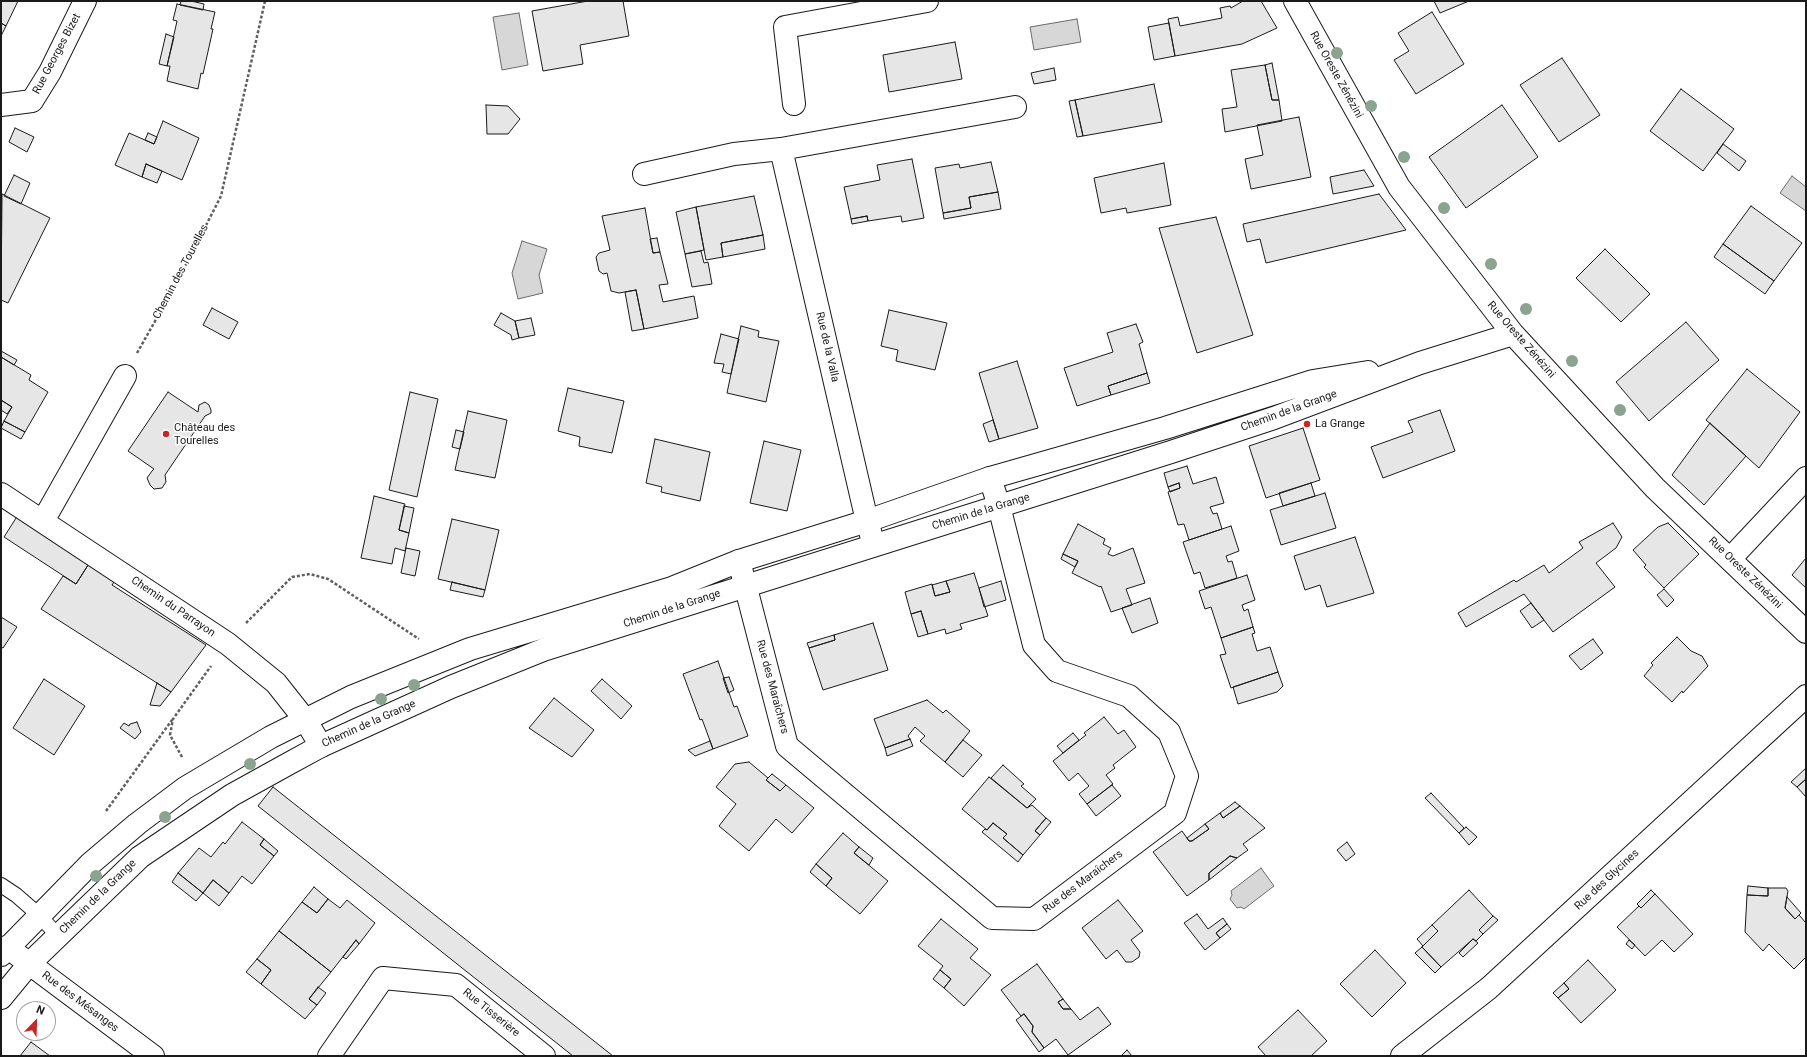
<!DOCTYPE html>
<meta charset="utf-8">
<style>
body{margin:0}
#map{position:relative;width:1807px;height:1057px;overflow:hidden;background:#fff;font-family:Roboto,sans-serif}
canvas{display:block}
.frame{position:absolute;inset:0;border:2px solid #1a1a1a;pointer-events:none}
.north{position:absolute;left:16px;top:1001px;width:40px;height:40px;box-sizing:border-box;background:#fff;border:1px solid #a3a3a3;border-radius:50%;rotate:23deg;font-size:11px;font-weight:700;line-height:16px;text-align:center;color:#1a1a1a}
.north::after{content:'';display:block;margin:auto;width:14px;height:18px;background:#c62828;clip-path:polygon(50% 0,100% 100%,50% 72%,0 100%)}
</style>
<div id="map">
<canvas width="1807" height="1057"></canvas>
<div class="frame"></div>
<div class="north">N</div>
</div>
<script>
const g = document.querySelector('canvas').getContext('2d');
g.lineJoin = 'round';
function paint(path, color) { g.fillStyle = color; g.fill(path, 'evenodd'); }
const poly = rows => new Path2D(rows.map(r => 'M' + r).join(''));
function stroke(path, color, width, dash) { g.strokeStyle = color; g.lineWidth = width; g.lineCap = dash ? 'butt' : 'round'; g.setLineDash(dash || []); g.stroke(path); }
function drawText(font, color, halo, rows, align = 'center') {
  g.font = font + ' Roboto,sans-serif'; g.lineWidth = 3; g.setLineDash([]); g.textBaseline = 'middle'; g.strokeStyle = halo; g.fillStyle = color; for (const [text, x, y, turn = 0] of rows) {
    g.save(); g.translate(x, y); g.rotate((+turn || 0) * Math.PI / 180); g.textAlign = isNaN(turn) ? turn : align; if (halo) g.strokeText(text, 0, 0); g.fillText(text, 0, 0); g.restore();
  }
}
const water = poly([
 [519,13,528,65,502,70,493,17,519,13],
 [1077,19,1081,42,1034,50,1030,27,1077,19],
 [1792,176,1806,187,1806,211,1780,193,1792,176],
 [522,241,547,249,539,275,543,293,518,299,512,273,522,241],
 [1261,868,1274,886,1244,909,1241,907,1237,908,1230,899,1232,895,1231,891,1261,868]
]);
paint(water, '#d7d7d7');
stroke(water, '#6a6a6a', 1);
const building = poly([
 [1,1,18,1,6,26,1,23,1,1],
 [181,1,191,1,204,4,203,10,180,5,181,1],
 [588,1,623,1,629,36,580,45,583,64,543,71,532,11,588,1],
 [1243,1,1261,1,1277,28,1242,44,1175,56,1168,19,1178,17,1180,26,1222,18,1220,8,1230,6,1231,8,1243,1],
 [1434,1,1469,1,1440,13,1434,1],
 [177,4,215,12,211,29,213,29,203,74,201,73,198,89,167,81,170,66,167,66,177,21,173,20,177,4],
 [1432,12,1464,64,1416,94,1394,60,1409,51,1398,33,1432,12],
 [1,23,6,26,1,36,1,23],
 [1169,23,1175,56,1154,60,1148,27,1169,23],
 [166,34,174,37,167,66,159,64,166,34],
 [955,42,962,79,889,92,883,55,955,42],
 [1562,58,1600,115,1559,142,1520,85,1562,58],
 [1272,63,1279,100,1272,100,1265,65,1272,63],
 [1265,65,1272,100,1279,100,1282,121,1225,132,1222,109,1237,107,1231,70,1265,65],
 [1054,68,1056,80,1034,84,1031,73,1054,68],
 [1154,84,1162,122,1083,136,1075,100,1154,84],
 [1681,89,1734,129,1703,171,1650,131,1681,89],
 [1075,100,1083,136,1077,137,1069,101,1075,100],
 [486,105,508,106,520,119,508,134,487,134,486,105],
 [1502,105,1538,157,1466,208,1429,157,1502,105],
 [1299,117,1311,177,1251,189,1245,159,1263,155,1257,125,1299,117],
 [163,121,199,138,182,180,146,164,142,177,115,165,129,133,154,144,163,121],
 [15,128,34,137,27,152,9,142,15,128],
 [148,133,157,137,154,144,145,140,148,133],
 [1723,144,1746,161,1739,171,1717,153,1723,144],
 [912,159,924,218,902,222,901,216,868,221,867,216,851,219,844,187,880,180,877,165,912,159],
 [991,162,998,192,969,197,971,208,943,213,935,168,959,164,960,168,991,162],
 [1164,163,1171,205,1127,213,1126,208,1101,213,1094,178,1164,163],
 [146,164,162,171,157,183,142,177,146,164],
 [1364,170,1374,186,1333,194,1330,177,1364,170],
 [14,175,30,183,21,204,4,196,14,175],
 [998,192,1001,209,944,219,943,213,971,208,969,197,998,192],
 [2,194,50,218,8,303,1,300,2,194],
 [1379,194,1406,230,1266,263,1260,239,1247,242,1243,224,1379,194],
 [754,196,763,235,721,243,723,257,706,260,696,207,754,196],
 [1751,206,1802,243,1774,281,1723,244,1751,206],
 [696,207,704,250,685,254,676,212,696,207],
 [645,208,653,253,660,252,668,284,659,285,663,302,694,296,698,318,644,329,636,290,619,293,611,291,607,273,603,274,599,271,596,257,599,253,610,250,602,216,645,208],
 [867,216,868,221,852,224,851,219,867,216],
 [1216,217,1253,335,1197,353,1159,228,1216,217],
 [763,235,765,249,723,257,721,243,763,235],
 [657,238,660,252,653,253,650,239,657,238],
 [1723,244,1774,281,1765,294,1714,257,1723,244],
 [1605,249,1650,294,1621,322,1576,278,1605,249],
 [701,251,704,263,708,262,712,284,692,287,685,254,701,251],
 [636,290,644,329,632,331,625,292,636,290],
 [212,308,238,322,229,339,203,325,212,308],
 [889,310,947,323,935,370,896,361,898,350,881,346,889,310],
 [501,313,515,321,519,338,512,340,511,335,494,325,501,313],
 [531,318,535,335,519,338,515,321,531,318],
 [1686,322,1719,360,1649,421,1616,382,1686,322],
 [1136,324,1143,342,1139,344,1147,373,1108,386,1111,395,1077,406,1064,368,1113,352,1107,333,1136,324],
 [741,326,759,331,758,337,779,341,766,402,727,393,741,326],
 [721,334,739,339,731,374,722,372,724,364,714,363,721,334],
 [1,351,17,360,14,365,1,357,1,351],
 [1,357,31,375,29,380,48,392,25,432,4,421,12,407,1,400,1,357],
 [1017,361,1038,428,999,439,979,373,1017,361],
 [1747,369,1800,412,1759,468,1706,420,1747,369],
 [1147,373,1150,383,1111,395,1108,386,1147,373],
 [568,388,624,401,612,453,579,446,580,437,558,431,568,388],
 [168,392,198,412,199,405,205,402,209,405,211,410,211,413,205,416,165,475,166,482,162,488,154,489,150,485,147,478,152,471,154,469,128,451,168,392],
 [410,392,438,399,417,497,389,490,410,392],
 [1,400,12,407,7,414,1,410,1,400],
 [1440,410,1455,451,1383,478,1371,447,1413,432,1408,421,1440,410],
 [468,411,507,420,495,478,455,470,468,411],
 [993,420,999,439,989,442,983,424,993,420],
 [4,421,25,432,21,439,1,428,4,421],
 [1710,423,1746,456,1704,505,1672,475,1710,423],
 [1303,428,1320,480,1266,498,1249,446,1303,428],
 [456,430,464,432,460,449,452,447,456,430],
 [655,439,710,452,700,501,661,492,662,487,646,483,655,439],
 [764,441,801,450,787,511,750,503,764,441],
 [1187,466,1193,484,1216,477,1224,503,1210,507,1213,514,1217,513,1222,529,1189,540,1184,524,1178,525,1168,492,1180,488,1179,483,1168,487,1164,473,1187,466],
 [1179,483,1180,488,1170,492,1168,487,1179,483],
 [1311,483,1315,496,1283,506,1279,493,1311,483],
 [1325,493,1336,528,1281,545,1270,510,1325,493],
 [374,496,405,504,399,530,409,533,405,551,395,548,392,564,361,558,374,496],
 [404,506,414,508,409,533,399,530,404,506],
 [18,515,90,562,76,584,4,537,18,515],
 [452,519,499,530,485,590,438,579,452,519],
 [1613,523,1622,537,1616,548,1596,563,1615,587,1553,632,1524,594,1466,627,1458,613,1514,580,1516,582,1544,565,1549,573,1583,548,1579,542,1613,523],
 [1668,523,1699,554,1664,588,1644,567,1646,565,1633,550,1658,527,1668,523],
 [1078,524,1105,539,1103,544,1111,548,1108,554,1113,556,1133,548,1145,583,1126,589,1132,605,1111,612,1101,586,1100,587,1072,573,1078,561,1063,554,1078,524],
 [1231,526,1239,551,1226,556,1228,562,1232,561,1237,578,1205,588,1200,572,1194,574,1183,542,1231,526],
 [1355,537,1374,593,1327,607,1320,585,1305,590,1294,556,1355,537],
 [406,548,420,551,415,576,401,573,406,548],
 [1063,554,1078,561,1075,567,1061,559,1063,554],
 [1806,558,1806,588,1792,575,1806,558],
 [90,562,116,579,112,585,206,645,171,692,41,609,63,576,76,584,90,562],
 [974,573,988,616,960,624,962,629,946,634,945,629,928,634,921,611,911,614,905,592,932,584,935,596,950,592,946,581,974,573],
 [1247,575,1255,600,1242,605,1244,611,1248,609,1253,627,1221,638,1211,607,1205,609,1199,591,1247,575],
 [946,581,950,592,935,596,932,585,946,581],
 [1001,581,1006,600,984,607,979,588,1001,581],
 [452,582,485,590,483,597,450,590,452,582],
 [1664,589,1674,600,1667,607,1657,595,1664,589],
 [1150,598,1158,623,1132,633,1122,608,1150,598],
 [1531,603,1544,620,1532,628,1520,611,1531,603],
 [921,611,928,634,918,637,911,614,921,611],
 [1,617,17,627,3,648,1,647,1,617],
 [873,623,888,670,823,690,809,648,835,640,834,635,873,623],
 [1253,627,1255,633,1252,634,1257,651,1270,647,1278,672,1231,688,1220,655,1226,654,1221,638,1253,627],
 [834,635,835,640,809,648,807,643,834,635],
 [1677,637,1691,651,1702,656,1708,666,1683,693,1682,691,1672,702,1644,676,1653,665,1651,663,1677,637],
 [1593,639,1603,653,1581,670,1569,656,1593,639],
 [718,661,734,707,737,706,748,736,713,749,702,719,700,720,683,674,718,661],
 [1278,672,1283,686,1277,692,1238,704,1233,687,1278,672],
 [729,677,734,690,728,693,723,678,729,677],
 [44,679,85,706,54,755,13,728,44,679],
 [602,679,632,706,621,719,591,691,602,679],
 [157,683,171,692,160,706,150,705,157,683],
 [554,698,594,730,572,757,529,728,554,698],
 [927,700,943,713,946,710,970,731,945,762,920,741,925,736,915,727,908,736,910,739,885,748,874,719,927,700],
 [1104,717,1118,734,1124,730,1136,747,1113,765,1115,768,1106,775,1113,784,1087,804,1079,794,1089,786,1078,773,1069,781,1053,761,1086,735,1084,733,1104,717],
 [137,722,141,732,135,739,120,728,124,723,129,726,130,724,137,722],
 [1073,733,1079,740,1063,753,1057,746,1073,733],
 [910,739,913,746,887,756,885,748,910,739],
 [963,740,982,755,963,777,945,762,963,740],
 [710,741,713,749,695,756,688,750,710,741],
 [749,762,768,778,766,780,780,791,786,785,814,808,792,833,776,819,749,851,719,826,736,804,716,787,735,764,749,762],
 [1003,765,1024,784,1021,786,1036,799,1027,808,991,778,1003,765],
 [1806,768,1806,779,1797,787,1791,782,1806,768],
 [772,774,786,785,780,791,766,780,772,774],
 [989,777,1027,808,1032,805,1046,818,1035,831,1040,835,1023,855,1003,838,1007,834,993,823,987,830,962,809,989,777],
 [1806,779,1806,797,1797,787,1806,779],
 [1112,785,1121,796,1096,816,1087,804,1112,785],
 [273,787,613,1056,573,1056,258,806,273,787],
 [1431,793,1464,828,1459,833,1425,798,1431,793],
 [1235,802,1240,806,1223,818,1220,813,1235,802],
 [1240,806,1265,828,1243,844,1248,850,1237,858,1230,856,1209,873,1209,880,1187,896,1153,852,1182,831,1189,841,1192,841,1209,829,1205,824,1220,813,1223,818,1240,806],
 [1046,818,1051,822,1040,835,1035,831,1046,818],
 [242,822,264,839,260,845,274,856,252,884,242,876,229,893,213,880,203,893,178,873,199,848,211,857,223,842,225,844,242,822],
 [993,823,1007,834,1003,838,1023,855,1018,862,982,832,985,829,987,830,993,823],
 [1205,824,1209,829,1192,841,1189,841,1187,838,1205,824],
 [1466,827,1477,837,1469,845,1459,833,1466,827],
 [843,833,859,847,854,853,888,881,860,914,826,886,832,878,816,864,843,833],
 [264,839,278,851,274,856,260,845,264,839],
 [1347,842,1355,854,1346,861,1337,850,1347,842],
 [859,847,873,858,869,865,854,853,859,847],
 [1230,856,1237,858,1209,880,1209,873,1230,856],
 [816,864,832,878,826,886,810,872,816,864],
 [178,873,203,893,196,901,172,882,178,873],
 [213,880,229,893,219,906,203,893,213,880],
 [1748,886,1768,888,1768,896,1747,895,1748,886],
 [314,887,328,899,317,913,302,902,314,887],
 [1768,888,1786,888,1788,891,1785,908,1795,919,1799,915,1806,923,1806,957,1794,969,1769,944,1763,951,1745,932,1747,895,1768,896,1768,888],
 [1469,890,1493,916,1479,930,1483,934,1476,941,1473,939,1441,967,1422,947,1438,931,1432,925,1469,890],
 [1651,890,1655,894,1641,908,1637,904,1651,890],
 [1655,894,1693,934,1674,952,1662,940,1645,956,1617,927,1639,906,1641,908,1655,894],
 [1787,897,1801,913,1795,919,1785,908,1787,897],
 [328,899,340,908,347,900,375,923,359,944,356,940,331,972,279,931,302,902,317,913,328,899],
 [1118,900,1143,931,1131,940,1140,952,1139,957,1132,962,1126,962,1117,950,1106,959,1082,928,1118,900],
 [1197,914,1208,929,1223,918,1227,924,1216,933,1220,938,1205,950,1184,923,1197,914],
 [1493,916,1498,920,1483,934,1479,930,1493,916],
 [941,919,978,949,970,958,991,975,964,1006,944,988,951,979,940,970,943,966,918,946,941,919],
 [1227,924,1231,929,1220,938,1216,933,1227,924],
 [1432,925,1438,931,1423,946,1417,939,1432,925],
 [279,931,331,972,309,999,317,1005,305,1019,261,984,271,970,257,959,279,931],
 [1473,939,1478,943,1463,957,1459,953,1473,939],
 [356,940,359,944,346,959,343,957,356,940],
 [1629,940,1635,945,1632,949,1626,944,1629,940],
 [1422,947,1441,967,1435,973,1415,953,1422,947],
 [1375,950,1406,983,1372,1017,1340,984,1375,950],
 [257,959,271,970,261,984,246,972,257,959],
 [1588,960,1616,990,1581,1023,1558,998,1569,989,1564,983,1588,960],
 [1037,964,1063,999,1058,1002,1063,1009,1071,1009,1080,1020,1098,1007,1111,1024,1068,1055,1056,1039,1044,1048,1032,1032,1033,1026,1024,1014,1021,1016,1001,990,1037,964],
 [940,970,951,979,944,988,933,979,940,970],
 [1564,983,1569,989,1558,998,1553,993,1564,983],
 [318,987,326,993,317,1005,309,999,318,987],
 [1063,999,1071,1009,1063,1009,1058,1002,1063,999],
 [1298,1010,1327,1041,1311,1056,1266,1056,1258,1047,1298,1010],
 [1024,1014,1033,1026,1032,1032,1044,1048,1039,1052,1016,1020,1024,1014],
 [31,1042,50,1056,20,1056,31,1042],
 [1127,1050,1132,1056,1121,1056,1127,1050]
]);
paint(building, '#e6e6e6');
stroke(building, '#1a1a1a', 1);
const lane = poly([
 [1,885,16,895,39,915,58,936]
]);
const street = poly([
 [794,104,785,27,927,1],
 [1,105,32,101,50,72,85,1],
 [644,174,734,154,781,149],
 [1,494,228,644,276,683,306,721,321,746],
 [43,521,125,376],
 [874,545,867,521,781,149,1015,107],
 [1730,559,1806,478],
 [739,561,787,746,992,918,1034,919,1175,813,1187,776,1169,732,1129,696,1057,671,1034,645,999,506,990,478],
 [7,947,153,1056],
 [329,1056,383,978,456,985,544,1056],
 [1402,1056,1489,988,1806,696]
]);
const secondary = poly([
 [1295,1,1399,187,1513,334,1655,488,1806,632],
 [1,955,90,864,137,824,185,788,271,737,351,697,470,649,672,588,739,561,867,521,990,478,1165,428,1313,381,1368,372],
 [1,998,29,964,140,857,232,795,288,764,321,746,451,687,543,650,1171,452,1274,418,1420,363,1513,334]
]);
stroke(lane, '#1a1a1a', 16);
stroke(street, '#1a1a1a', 24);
stroke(secondary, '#1a1a1a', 24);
stroke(poly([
 [137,353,175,286,221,196,265,1],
 [246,623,292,577,310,574,328,579,419,639],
 [182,757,170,735,173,719,211,666],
 [106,811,172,720]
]), '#5f5f5f', 2.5, [3, 2]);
stroke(lane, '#fff', 14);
stroke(street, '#fff', 22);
stroke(secondary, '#fff', 22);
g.fillStyle = '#8aa48f';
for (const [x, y] of [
 [1337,53],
 [1371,106],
 [1404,157],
 [1444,208],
 [1491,264],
 [1526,309],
 [1572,361],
 [1620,410],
 [414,685],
 [381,699],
 [250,764],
 [165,817],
 [96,876]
]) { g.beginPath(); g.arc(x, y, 6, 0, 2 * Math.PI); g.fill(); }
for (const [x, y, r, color] of [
 [1307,424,4,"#c62828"],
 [166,434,4,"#c62828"]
]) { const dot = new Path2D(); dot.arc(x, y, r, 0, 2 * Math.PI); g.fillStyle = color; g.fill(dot); stroke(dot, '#fff', 1.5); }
drawText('11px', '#1a1a1a', '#fff', [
 ["Rue Georges Bizet",57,54,-62],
 ["Rue Oreste Zénézini",1336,75,61],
 ["Chemin des Tourelles",181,272,-62],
 ["Rue Oreste Zénézini",1521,340,49],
 ["Rue de la Valla",827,347,77],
 ["Chemin de la Grange",1289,411,-20],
 ["Chemin de la Grange",981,512,-17],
 ["Rue Oreste Zénézini",1745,573,44],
 ["Chemin du Parrayon",173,607,34],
 ["Chemin de la Grange",672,609,-18],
 ["Rue des Maraîchers",772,687,75],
 ["Chemin de la Grange",369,724,-24],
 ["Rue des Glycines",1607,880,-43],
 ["Rue des Maraîchers",1083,882,-37],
 ["Chemin de la Grange",98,897,-44],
 ["Rue des Mésanges",80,1002,37],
 ["Rue Tisserière",491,1013,39]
]);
drawText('11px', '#1a1a1a', '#fff', [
 ["La Grange",1315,424],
 ["Château des",174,428],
 ["Tourelles",174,441]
], 'left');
</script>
